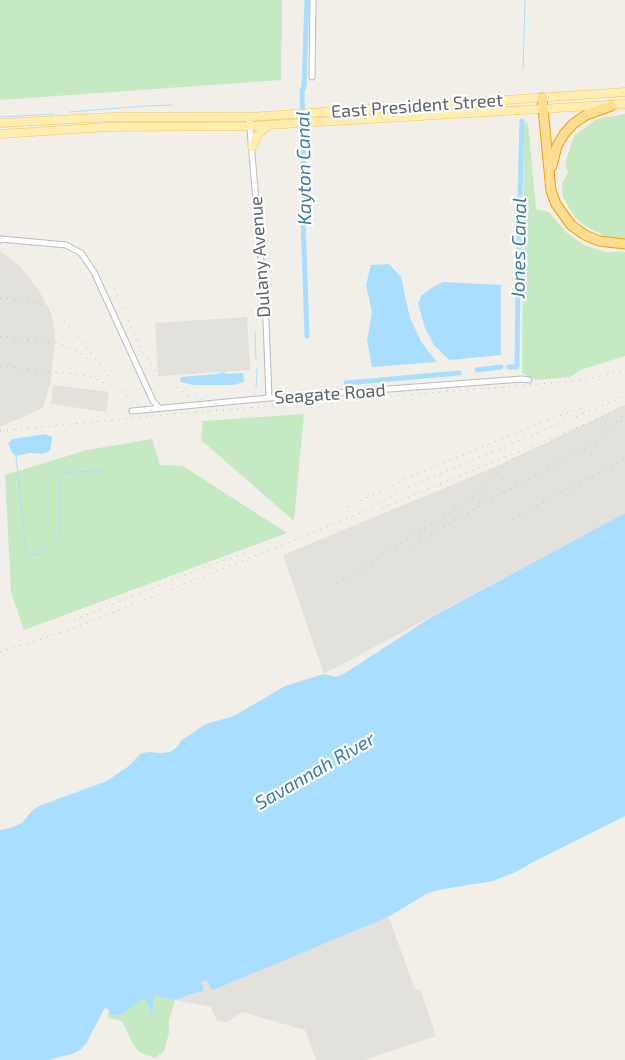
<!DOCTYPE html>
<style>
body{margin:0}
canvas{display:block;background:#f1efe7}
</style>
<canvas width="625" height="1060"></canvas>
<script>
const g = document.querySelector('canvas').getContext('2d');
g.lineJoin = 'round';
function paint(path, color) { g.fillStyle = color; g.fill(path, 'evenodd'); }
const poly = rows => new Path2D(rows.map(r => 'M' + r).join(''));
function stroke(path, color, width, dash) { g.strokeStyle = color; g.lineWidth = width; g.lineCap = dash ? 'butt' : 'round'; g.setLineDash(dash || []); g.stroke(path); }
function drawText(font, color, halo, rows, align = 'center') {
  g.font = font + ' "Exo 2",sans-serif'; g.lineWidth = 4.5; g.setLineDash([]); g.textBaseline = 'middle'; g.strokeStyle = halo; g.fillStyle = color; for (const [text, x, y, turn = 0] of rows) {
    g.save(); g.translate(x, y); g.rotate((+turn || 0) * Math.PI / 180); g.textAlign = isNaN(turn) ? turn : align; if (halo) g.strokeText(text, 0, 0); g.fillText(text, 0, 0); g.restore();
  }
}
paint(poly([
 [0,251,19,265,39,291,51,313,55,334,51,380,43,408,0,427],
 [247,317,250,370,158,376,155,323],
 [53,385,109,392,106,412,51,404],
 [625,405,625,513,324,674,283,555,495,467],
 [385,906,415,990,420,989,436,1036,364,1060,316,1060,305,1030,242,1012,227,1022,217,1021,211,1007,175,1000,191,994,204,991,201,982,207,979,224,985,230,983]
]), '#e2e1db');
paint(poly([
 [0,0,282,0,281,80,0,100],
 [625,114,625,238,619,239,606,237,582,224,574,216,568,206,563,197,562,184,568,172,565,163,574,136,597,119],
 [528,123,536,209,549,212,567,233,584,245,605,252,625,252,625,356,583,369,570,377,537,380,522,373,524,124],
 [304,414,294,521,201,440,203,421],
 [152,439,160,465,183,466,287,533,24,630,11,592,5,475,87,450],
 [132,990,191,994,175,1000,169,1020,169,1033,164,1051,155,1058,139,1052,132,1042,122,1021,108,1018,109,1008]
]), '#c5eac3');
paint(poly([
 [389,264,401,277,410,318,422,343,437,362,372,367,367,340,372,313,366,285,371,265],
 [443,282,501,285,501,355,449,360,434,345,425,328,418,303,422,295,433,287],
 [223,372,227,374,243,373,244,382,233,385,193,385,181,382,180,379,181,377,217,374],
 [45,434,52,437,50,451,42,454,30,453,16,456,11,451,8,443,13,439],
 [625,513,625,816,533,862,518,871,493,881,438,890,426,894,390,916,230,983,212,990,207,980,201,982,204,991,191,994,175,1000,154,995,152,1018,148,1004,144,998,121,1015,112,1015,107,1008,104,1009,86,1044,80,1050,72,1054,47,1060,0,1060,0,830,10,828,22,823,32,811,39,806,107,781,129,766,140,754,148,752,161,753,170,752,177,747,182,740,206,724,234,716,285,686,324,674,336,677,345,673,430,618]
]), '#aadeff');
stroke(poly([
 [523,70,525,0],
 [70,112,144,106,172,105],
 [0,117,54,114],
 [255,332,256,359],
 [256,388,257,369],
 [16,456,26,551,29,555,39,554,59,536,59,476,64,473,77,472,105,470]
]), '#aadeff', 1);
stroke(poly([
 [307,336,303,218,304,183,302,90,304,87,307,0],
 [509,367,517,367,518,275,522,121],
 [477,370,501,367],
 [346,383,459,373]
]), '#aadeff', 5);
const street = poly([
 [312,77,313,0],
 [249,117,266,322,269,398],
 [0,240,1,239,66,245,81,253,94,272,153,401,159,408],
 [132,411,269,398,522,379,529,380]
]);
const primary = poly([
 [0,123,113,117,249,117,625,92],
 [0,134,108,127,250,126,625,104],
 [252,147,258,134,269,125]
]);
const highway = poly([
 [542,98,551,191,556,204,571,225,585,235,599,241,625,244],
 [552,166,557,146,564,134,573,124,586,115,611,106]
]);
stroke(street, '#b9bdc1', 7);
stroke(primary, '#fbc456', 9);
stroke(highway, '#f99e00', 11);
stroke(street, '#fff', 5);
stroke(primary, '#ffeeaf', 8);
stroke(highway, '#ffdd91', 9);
stroke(poly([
 [114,289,143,353,161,377,189,396,223,406],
 [0,298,28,301,40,304,53,311,73,330,109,377,128,397,146,409,160,413],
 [0,336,61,344,80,353,92,362],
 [0,366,83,375,92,377,113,387],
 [0,431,185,413,564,382,587,379,625,370],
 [348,507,405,479,553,418,584,407],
 [382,508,600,418,625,405],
 [512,519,625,459],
 [413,545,495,497,583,450,601,437,625,413],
 [336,584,466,503,482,490,505,464,515,457],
 [74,620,204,567,246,553],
 [0,652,72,629,299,538,361,513,413,485,625,396]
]), '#b6b7b8', 1, [1, 6]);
drawText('18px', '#5e6368', '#fff', [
 ["East President Street",417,106,-4],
 ["Dulany Avenue",260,257,-94],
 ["Seagate Road",330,394,-4]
]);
drawText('italic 19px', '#3b7ab1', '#fff', [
 ["Kayton Canal",304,168,-91],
 ["Jones Canal",519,248,-89],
 ["Savannah River",315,771,-30]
]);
</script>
